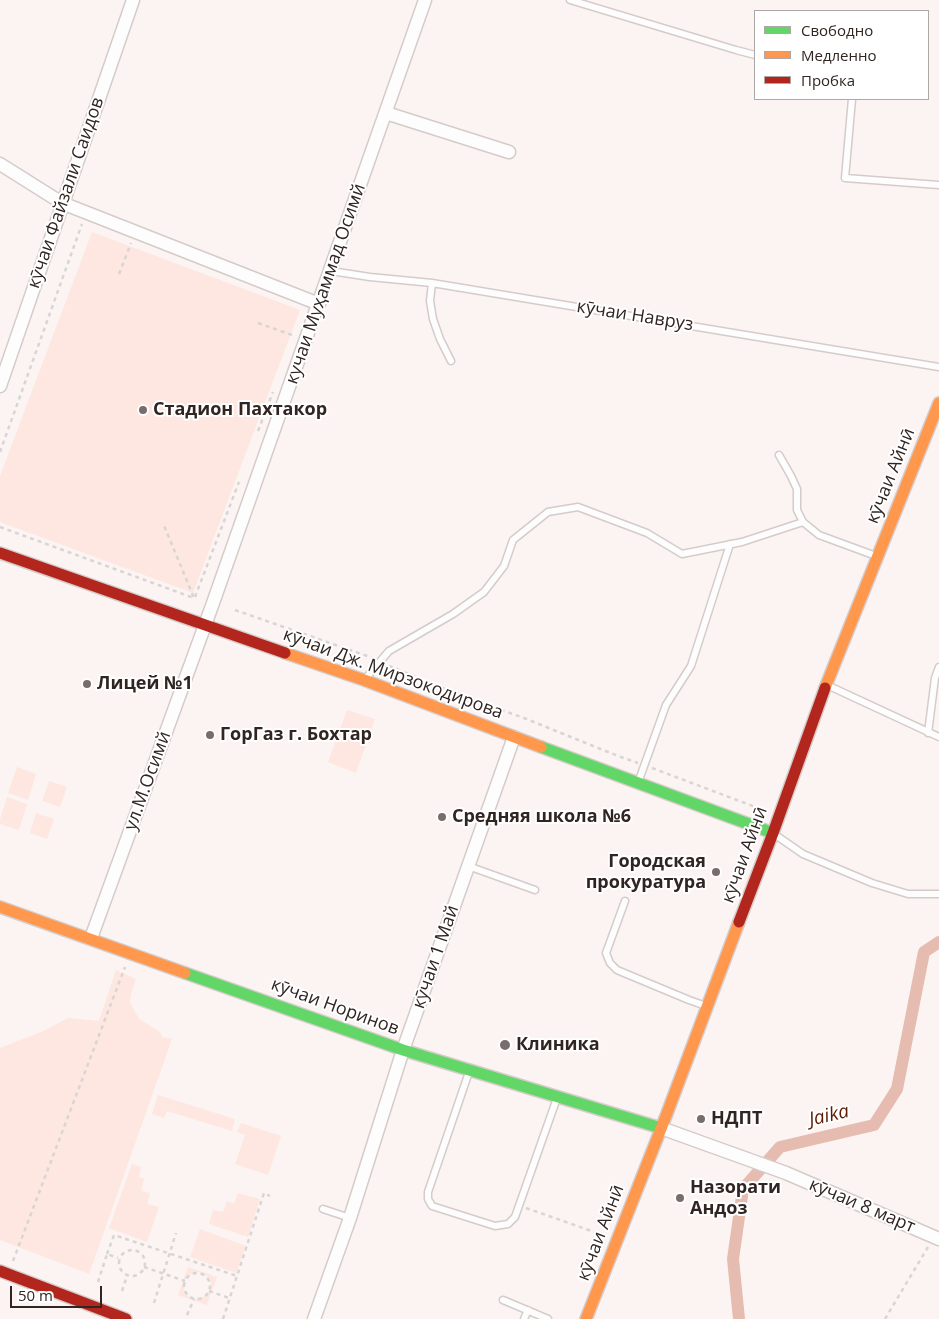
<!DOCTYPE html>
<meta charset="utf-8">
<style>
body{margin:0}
#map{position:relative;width:939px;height:1319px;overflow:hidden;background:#fbf4f2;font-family:"Open Sans",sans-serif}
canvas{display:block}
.legend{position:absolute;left:754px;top:10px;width:175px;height:90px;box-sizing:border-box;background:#fff;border:1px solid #ada8a6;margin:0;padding:6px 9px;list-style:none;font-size:15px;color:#312521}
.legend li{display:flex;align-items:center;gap:10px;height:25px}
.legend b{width:25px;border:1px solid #ada8a6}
.scale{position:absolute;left:10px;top:1286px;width:92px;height:22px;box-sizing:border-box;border:2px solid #312521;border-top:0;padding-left:6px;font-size:15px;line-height:18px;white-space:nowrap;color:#312521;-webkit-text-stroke:4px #fff;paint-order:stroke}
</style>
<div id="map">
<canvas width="939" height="1319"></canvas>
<ul class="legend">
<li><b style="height:6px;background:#63d668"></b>Свободно</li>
<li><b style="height:6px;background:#ff974d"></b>Медленно</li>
<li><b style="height:6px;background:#b3261e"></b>Пробка</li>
</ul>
<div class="scale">50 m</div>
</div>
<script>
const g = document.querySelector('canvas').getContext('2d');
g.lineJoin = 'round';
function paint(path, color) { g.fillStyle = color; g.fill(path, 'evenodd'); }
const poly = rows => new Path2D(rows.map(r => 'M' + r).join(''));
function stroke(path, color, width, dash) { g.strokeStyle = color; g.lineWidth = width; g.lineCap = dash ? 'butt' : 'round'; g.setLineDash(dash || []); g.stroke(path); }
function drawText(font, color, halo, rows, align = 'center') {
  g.font = font + ' "Open Sans",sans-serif'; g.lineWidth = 4; g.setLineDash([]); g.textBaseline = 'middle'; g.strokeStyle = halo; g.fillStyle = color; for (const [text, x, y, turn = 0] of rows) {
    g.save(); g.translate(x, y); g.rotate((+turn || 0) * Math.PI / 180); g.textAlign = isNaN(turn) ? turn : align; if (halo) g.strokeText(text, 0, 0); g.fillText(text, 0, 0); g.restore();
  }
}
paint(poly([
 [92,232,300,310,193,593,0,522,0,476],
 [347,710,375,719,356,773,328,762],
 [17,767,36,774,28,800,8,793],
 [49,781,67,787,60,807,42,801],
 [7,797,27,804,19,830,0,824,0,819],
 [36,813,54,819,47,839,30,833],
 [116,970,136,979,131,994,130,1002,139,1019,160,1032,162,1037,172,1039,89,1274,0,1240,0,1048,41,1032,68,1018,99,1021],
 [158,1095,235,1119,232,1131,167,1111,164,1118,152,1114],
 [241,1123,281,1136,268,1175,235,1164,245,1135,237,1132],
 [132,1164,141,1167,139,1177,144,1179,141,1191,150,1193,147,1204,159,1207,147,1242,109,1228],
 [238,1193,260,1199,248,1237,209,1224,213,1210,223,1212,227,1201,234,1204],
 [200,1229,246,1246,236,1273,190,1257],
 [188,1267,217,1277,212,1291,210,1291,211,1283,209,1278,202,1273,197,1272,189,1275,184,1281,184,1291,190,1298,199,1299,207,1295,210,1292,211,1292,207,1305,178,1295]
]), '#fde7e0');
stroke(poly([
 [739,1319,733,1259,743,1189,780,1147,874,1125,897,1089,924,952,939,942]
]), '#e5bcaf', 12);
const lane = poly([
 [570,0,736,50,755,55],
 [852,99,845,178,939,185],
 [331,271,370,277,432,283,939,367],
 [432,283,430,301,433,319,440,339,451,361],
 [779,455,791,476,797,489,797,510,803,522,819,535,876,556],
 [365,679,389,651,453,614,484,592,504,566,513,540,548,512,578,507,647,533,682,554,742,542,803,522],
 [827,685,939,737],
 [928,733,935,678,939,667],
 [639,780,666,705,691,666,730,544],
 [774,834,803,854,872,883,908,894,939,894],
 [468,866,535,890],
 [625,901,606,953,610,963,617,970,689,1000,706,1006],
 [469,1072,428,1192,428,1199,432,1206,495,1226,508,1224,515,1217,557,1098],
 [323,1209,350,1218],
 [503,1300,548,1319],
 [524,1319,528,1310]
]);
const street = poly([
 [386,113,509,152],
 [0,164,62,203,319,304],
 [0,386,133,0],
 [91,938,213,603,425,0],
 [661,1128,786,1173,939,1239],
 [314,1319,350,1218,403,1050,514,737]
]);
const fast = poly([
 [541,747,773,833],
 [185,973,403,1050,661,1128]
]);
const slow = poly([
 [285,653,364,680,541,747],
 [825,688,939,403],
 [0,907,185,973],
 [586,1319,666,1116,739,922]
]);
const jam = poly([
 [0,553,285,653],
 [739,922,773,833,825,688],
 [0,1271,126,1319]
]);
stroke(lane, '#d5ccca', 9);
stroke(street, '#d5ccca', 15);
stroke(fast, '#d5ccca', 14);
stroke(slow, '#d5ccca', 14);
stroke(jam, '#d5ccca', 14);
stroke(poly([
 [119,274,131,243],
 [258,323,295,336],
 [258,431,273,392],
 [0,452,82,224],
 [0,527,194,598,163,523],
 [195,597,239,482],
 [235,610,373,658],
 [389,666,465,697,524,718,618,756,638,763],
 [652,768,766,811],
 [526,1208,600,1234],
 '119 1263a13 13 0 1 1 26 0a13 13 0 1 1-26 0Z',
 [107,1254,114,1235,237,1276],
 [13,1261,125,967],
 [144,1267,185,1281],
 '184 1286a13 13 0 1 1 26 0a13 13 0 1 1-26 0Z',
 [98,1282,107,1254,118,1258],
 [122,1291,127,1276],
 [209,1291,229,1298],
 [154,1303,176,1233],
 [187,1315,194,1299],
 [223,1319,264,1193,270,1196],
 [885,1319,928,1247]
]), '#d8d5d4', 2.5, [4, 4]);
stroke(lane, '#fefdfd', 6);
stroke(street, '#fefdfd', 12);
stroke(fast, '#63d668', 11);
stroke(slow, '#ff974d', 11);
stroke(jam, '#b3261e', 11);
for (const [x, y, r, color] of [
 [143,410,5,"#786d6a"],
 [87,684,5,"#786d6a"],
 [210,735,5,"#786d6a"],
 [442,817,5,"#786d6a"],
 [716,872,5,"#786d6a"],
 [505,1045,6,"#786d6a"],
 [701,1119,5,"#786d6a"],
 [680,1198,5,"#786d6a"]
]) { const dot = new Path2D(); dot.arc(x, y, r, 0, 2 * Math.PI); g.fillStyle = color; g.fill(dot); stroke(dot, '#fff', 2); }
drawText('18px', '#312521', '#fff', [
 ["кӯчаи Файзали Саидов",66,193,-71],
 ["кучаи Муҳаммад Осимй",326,284,-71],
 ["кӯчаи Навруз",635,316,9],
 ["кӯчаи Айнӣ",891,476,-68],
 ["кӯчаи Дж. Мирзокодирова",393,674,20],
 ["ул.М.Осимй",148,781,-70],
 ["кӯчаи Айнӣ",745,855,-70],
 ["кӯчаи 1 Май",436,957,-71],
 ["кӯчаи Норинов",335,1007,20],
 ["кӯчаи 8 март",862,1206,23],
 ["кӯчаи Айнӣ",601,1233,-69]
]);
drawText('bold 18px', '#312521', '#fff', [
 ["Стадион Пахтакор",153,410],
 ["Лицей №1",97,684],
 ["ГорГаз г. Бохтар",220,735],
 ["Средняя школа №6",452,817],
 ["Городская",706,862,"right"],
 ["прокуратура",706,883,"right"],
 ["Клиника",516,1045],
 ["НДПТ",711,1119],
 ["Назорати",690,1188],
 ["Андоз",690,1209]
], 'left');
drawText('italic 19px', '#5c1a01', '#fff', [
 ["Jaika",829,1116,-13]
]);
</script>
